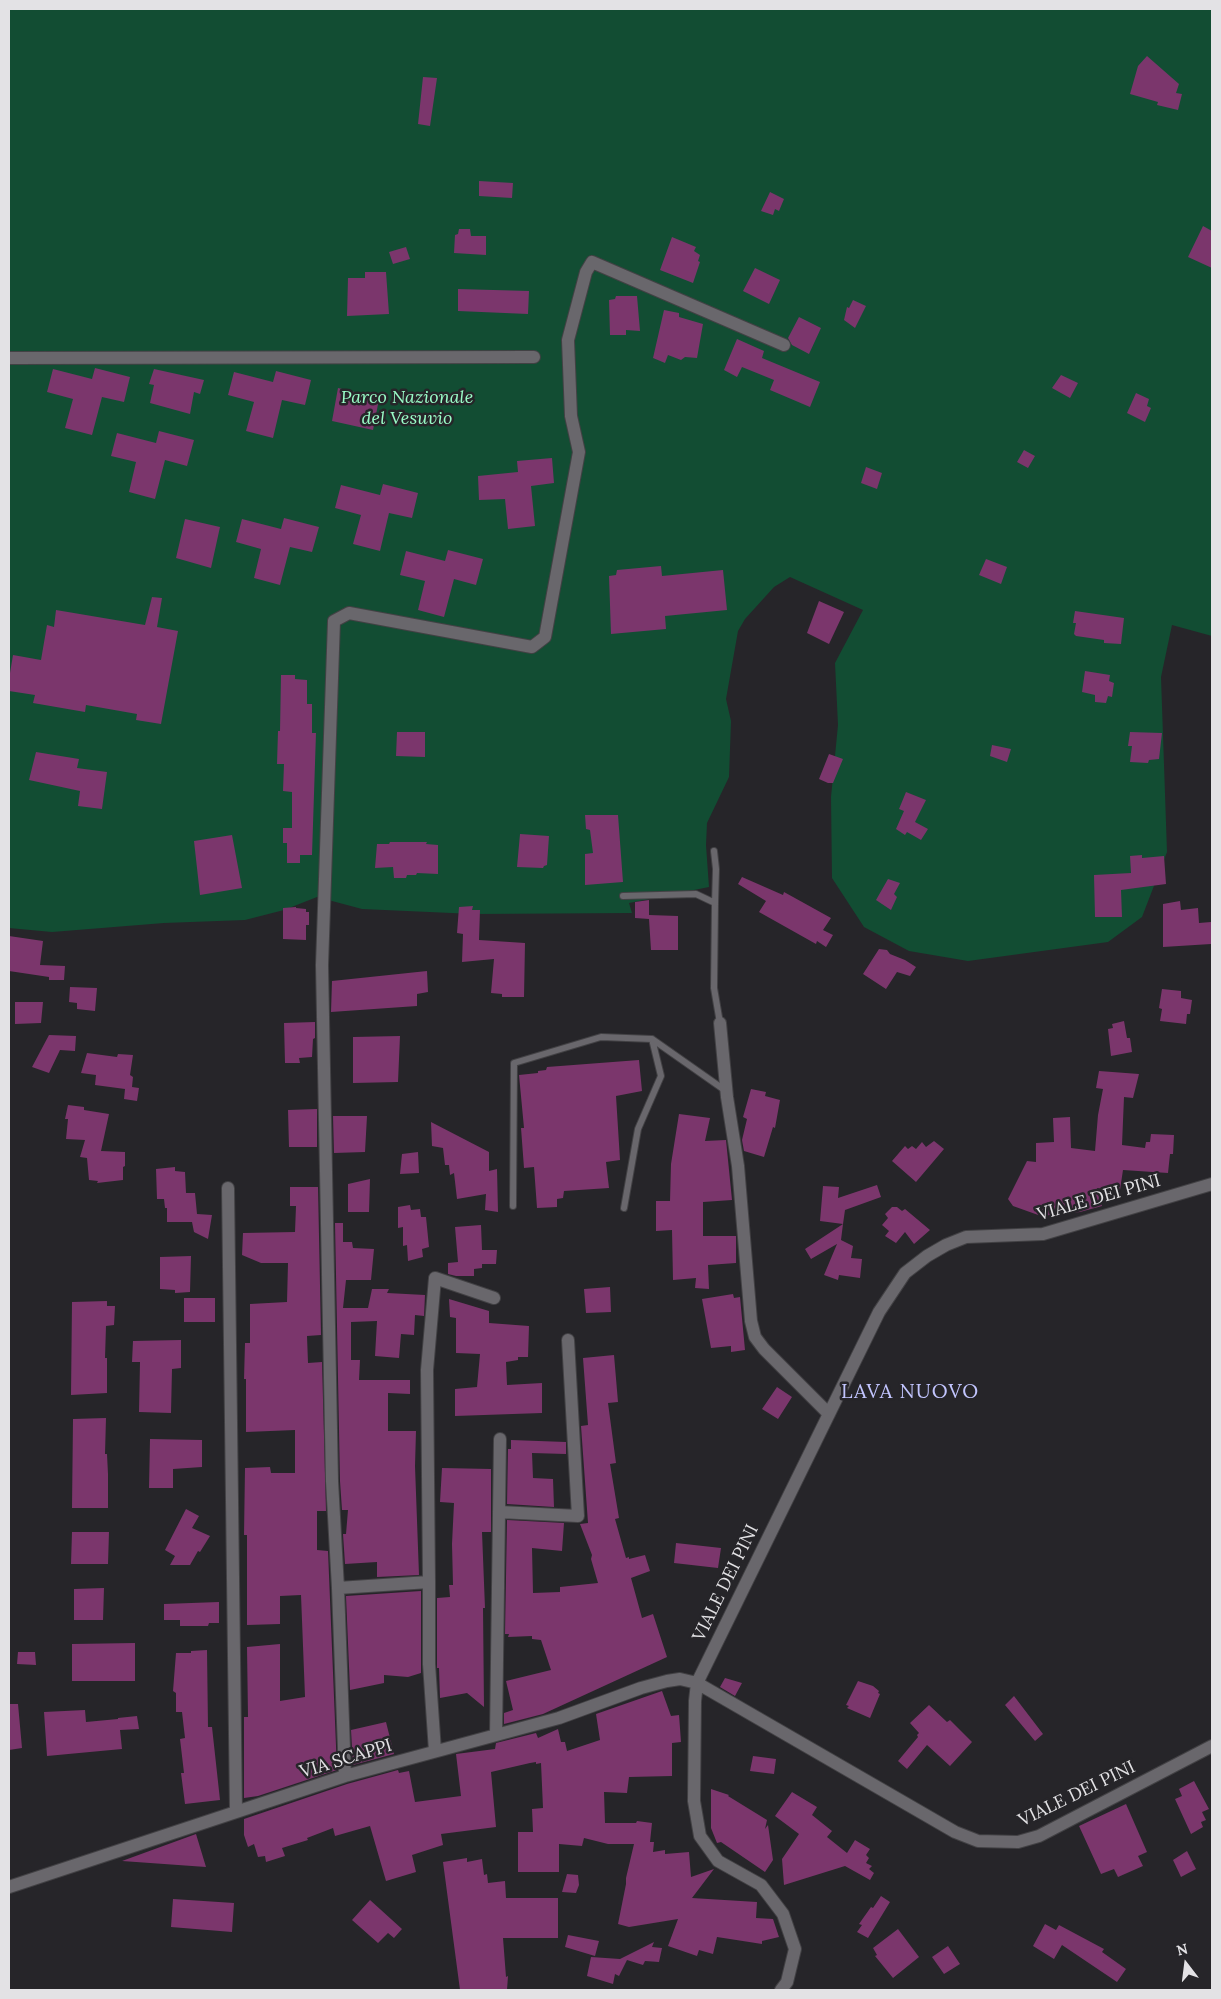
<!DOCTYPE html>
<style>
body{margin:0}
#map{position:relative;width:1221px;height:1999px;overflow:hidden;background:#262529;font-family:Lora,serif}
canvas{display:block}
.frame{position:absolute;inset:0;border:10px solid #e3e2e5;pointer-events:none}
.north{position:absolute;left:1161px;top:1939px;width:50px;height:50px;-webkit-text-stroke:4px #262529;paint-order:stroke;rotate:345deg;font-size:14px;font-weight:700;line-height:20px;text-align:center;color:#e3e2e5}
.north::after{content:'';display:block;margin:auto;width:18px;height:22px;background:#e3e2e5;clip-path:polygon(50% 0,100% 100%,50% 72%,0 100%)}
</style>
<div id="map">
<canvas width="1221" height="1999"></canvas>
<div class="frame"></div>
<div class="north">N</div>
</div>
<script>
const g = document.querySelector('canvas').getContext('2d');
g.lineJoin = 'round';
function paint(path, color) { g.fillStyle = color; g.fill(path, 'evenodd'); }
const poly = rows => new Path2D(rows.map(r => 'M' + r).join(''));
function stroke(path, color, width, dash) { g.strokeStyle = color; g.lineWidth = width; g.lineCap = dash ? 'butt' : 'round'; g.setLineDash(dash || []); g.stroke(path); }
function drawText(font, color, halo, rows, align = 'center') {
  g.font = font + ' Lora,serif'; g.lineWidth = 5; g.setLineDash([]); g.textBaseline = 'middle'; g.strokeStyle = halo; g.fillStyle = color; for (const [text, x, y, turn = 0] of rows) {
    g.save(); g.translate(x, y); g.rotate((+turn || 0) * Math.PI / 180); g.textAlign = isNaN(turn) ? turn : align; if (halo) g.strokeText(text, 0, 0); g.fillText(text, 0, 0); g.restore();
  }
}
paint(poly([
 [9,9,1212,9,1212,636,1172,625,1161,677,1167,852,1142,917,1108,942,968,961,909,951,864,927,832,878,831,797,838,725,835,663,863,610,790,577,774,587,745,619,738,631,726,699,731,721,729,777,707,823,706,845,709,887,629,903,632,913,474,914,362,909,317,897,284,910,245,920,164,923,52,932,9,928]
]), '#124d33');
paint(poly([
 [1147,56,1179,84,1176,93,1182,94,1178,110,1157,105,1158,102,1130,94,1138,66],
 [423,77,437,78,430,126,418,124],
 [479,181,513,183,512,198,479,196],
 [770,192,784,199,779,211,775,209,773,215,761,211],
 [1203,226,1212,231,1212,268,1188,257],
 [459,229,470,229,471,236,486,236,486,255,454,253,455,235,458,234],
 [672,237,696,247,694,251,700,255,698,261,700,262,693,283,660,270],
 [406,247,410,259,393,264,389,252],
 [755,268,780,280,769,304,743,291],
 [365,272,386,272,389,314,347,316,348,278,365,278],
 [458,289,529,291,528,314,458,311],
 [616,296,637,296,640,331,626,330,626,335,610,335,609,300,615,299],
 [853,300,866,306,855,328,844,320,847,307,849,308],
 [664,310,679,313,679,317,703,324,697,358,685,357,681,360,668,355,665,363,653,358],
 [799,317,821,328,809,354,792,345,788,338],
 [737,339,764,351,762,358,820,382,810,407,770,390,774,380,742,367,737,377,724,370],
 [95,368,130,377,124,402,102,397,92,435,65,428,73,399,47,392,53,369,92,379],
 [154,369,204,380,200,394,194,392,190,414,150,403,154,385,149,384],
 [276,371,311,380,305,405,282,400,273,438,246,431,254,402,228,395,234,372,273,382],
 [1061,375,1078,383,1070,398,1052,388],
 [338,388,367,395,368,392,380,394,373,430,332,421],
 [1136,393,1149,399,1147,406,1151,408,1145,422,1127,413],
 [159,431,194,440,187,466,165,460,155,499,129,492,136,462,111,456,117,433,156,443],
 [1024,450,1035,456,1028,468,1017,462],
 [552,458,554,483,531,486,535,526,508,529,505,499,479,500,478,476,518,472,517,461],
 [866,467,882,473,877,489,861,483],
 [383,484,418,493,412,518,389,513,380,551,353,544,361,515,335,508,341,485,380,495],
 [284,518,319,527,312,552,290,547,280,585,254,578,261,549,236,542,242,519,281,529],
 [185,519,220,527,211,568,176,558],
 [448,550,483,559,476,585,454,579,444,617,418,610,425,581,400,575,406,551,445,561],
 [986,559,1007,567,1001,584,979,575],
 [661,566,662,576,723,570,727,610,665,616,666,629,611,634,609,576,616,575,617,570],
 [152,597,162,598,157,627,178,631,161,724,136,720,137,714,86,705,85,712,33,703,35,695,9,691,9,679,13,655,41,660,47,625,54,627,56,610,145,625],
 [819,601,844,612,829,644,807,633],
 [1075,611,1124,618,1121,644,1104,643,1104,640,1076,636,1074,634,1076,623,1073,623],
 [1085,671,1110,675,1109,681,1114,683,1112,697,1108,696,1106,703,1095,702,1095,695,1082,692],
 [281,675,295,675,295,679,307,680,307,704,312,704,312,733,316,733,312,855,300,855,300,863,287,863,287,843,283,843,283,828,292,828,292,792,283,791,284,764,277,764,278,731,280,731],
 [397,732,425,732,425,757,396,756],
 [1130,732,1162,733,1159,759,1149,760,1148,763,1130,762,1132,746,1128,746],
 [992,745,1011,749,1007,762,990,756],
 [36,752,79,759,77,768,107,772,102,809,78,806,80,791,29,780],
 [829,754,843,759,833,783,828,783,819,779],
 [906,792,926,800,915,822,928,829,921,840,907,832,905,835,896,829,904,811,899,809],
 [585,815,618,815,623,882,585,885,585,854,593,853,590,830,586,829],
 [520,834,549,836,547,865,544,866,543,868,517,867],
 [232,835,242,888,200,895,194,841],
 [390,842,427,842,426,844,438,845,438,874,417,873,416,875,407,875,406,878,394,878,393,867,375,868,377,844,389,844],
 [1142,855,1142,858,1164,856,1166,884,1121,890,1122,917,1095,917,1094,875,1131,873,1130,856],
 [742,877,783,895,784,892,831,918,823,930,833,935,826,947,817,941,816,944,759,912,766,901,738,884],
 [888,879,900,883,894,894,897,897,891,910,876,900],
 [649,900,649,915,678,916,678,950,651,950,649,919,635,918,635,902],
 [1180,901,1181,910,1198,908,1199,923,1211,922,1211,944,1163,947,1163,904],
 [473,906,472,910,480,910,479,940,525,943,524,997,502,997,502,994,491,993,494,959,462,962,463,934,457,933,459,907],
 [296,907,296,908,306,909,306,912,309,912,309,925,306,925,306,940,283,939,283,908],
 [9,936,43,941,40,965,65,966,64,980,49,980,49,977,9,971],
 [879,949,887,950,890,954,905,960,916,967,910,976,897,972,886,989,863,974],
 [427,971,428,992,417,994,417,1006,331,1012,332,981],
 [70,987,97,988,95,1011,77,1009,77,1003,69,1002],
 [1162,989,1181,991,1181,998,1192,1000,1190,1014,1187,1014,1186,1024,1160,1021,1162,1009,1159,1008],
 [15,1002,43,1002,41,1023,15,1024],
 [1124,1021,1127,1038,1130,1038,1132,1052,1111,1056,1108,1029,1113,1028,1112,1024],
 [315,1022,315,1038,313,1039,312,1057,299,1058,300,1063,285,1063,284,1023],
 [49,1035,76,1036,75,1051,60,1050,49,1073,32,1067],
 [400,1036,398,1082,353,1083,353,1037],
 [87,1053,117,1057,118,1054,133,1055,130,1075,133,1077,132,1087,139,1088,137,1101,124,1099,125,1089,95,1085,96,1075,81,1073],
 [639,1060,642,1091,616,1096,620,1160,606,1162,609,1188,564,1191,563,1198,557,1199,557,1207,537,1208,534,1167,524,1168,521,1128,524,1128,519,1075,538,1073,538,1071,546,1070,547,1067],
 [1099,1071,1139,1074,1133,1098,1124,1097,1122,1145,1145,1148,1146,1142,1150,1142,1151,1134,1174,1135,1173,1154,1170,1154,1168,1173,1123,1170,1120,1190,1097,1188,1102,1206,1080,1212,1041,1216,1013,1206,1008,1199,1027,1161,1036,1162,1036,1143,1054,1142,1053,1118,1070,1117,1071,1148,1095,1151,1098,1115,1103,1089,1096,1088],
 [751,1089,766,1092,765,1096,780,1100,775,1128,773,1127,764,1157,744,1151,742,1140,747,1119,743,1117],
 [68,1105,84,1107,84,1110,109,1114,101,1151,125,1152,125,1166,123,1167,123,1180,97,1183,98,1181,89,1180,87,1158,80,1157,85,1140,66,1139,68,1119,65,1119],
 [317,1109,317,1147,289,1147,288,1110],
 [679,1114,710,1118,705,1141,726,1140,732,1200,703,1202,703,1236,736,1236,736,1263,708,1265,709,1289,695,1288,696,1278,673,1280,672,1230,656,1231,656,1201,670,1201,671,1164],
 [333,1116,367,1116,365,1152,334,1153],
 [431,1122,489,1152,489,1171,497,1169,498,1212,485,1210,486,1194,457,1199,454,1173,450,1175,449,1165,445,1165,443,1148,432,1146],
 [934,1141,944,1149,916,1182,892,1161,905,1146,908,1149,912,1146,916,1149,922,1142,926,1147],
 [418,1152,419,1173,400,1174,402,1154],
 [175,1167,175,1171,185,1172,186,1193,195,1193,197,1214,212,1215,208,1239,194,1232,192,1222,167,1222,167,1208,165,1208,164,1199,157,1199,156,1169],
 [370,1179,369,1212,348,1212,348,1184],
 [877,1185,881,1197,845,1210,843,1224,820,1221,823,1186,839,1187,838,1198],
 [290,1187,318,1187,321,1335,307,1336,308,1363,322,1362,326,1511,317,1511,317,1550,328,1551,337,1770,258,1796,244,1798,244,1717,248,1717,247,1647,280,1644,280,1701,305,1697,301,1595,280,1596,280,1624,247,1625,247,1535,244,1535,245,1468,270,1467,271,1473,295,1473,295,1430,246,1432,246,1379,244,1379,245,1343,250,1343,250,1304,287,1302,288,1263,261,1263,242,1255,243,1233,295,1232,296,1206,290,1206],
 [410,1205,411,1210,420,1209,421,1217,426,1217,429,1247,422,1249,423,1257,408,1261,407,1245,403,1246,403,1227,398,1228,398,1207],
 [892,1207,897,1207,902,1211,905,1209,930,1230,914,1244,905,1232,896,1243,885,1236,889,1231,882,1225,888,1218,885,1214],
 [335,1223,343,1223,343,1242,352,1242,353,1248,374,1249,371,1280,346,1280,343,1308,368,1308,372,1289,389,1289,387,1293,425,1295,424,1316,415,1315,414,1335,401,1334,399,1358,375,1356,377,1321,351,1322,351,1360,360,1360,359,1380,410,1380,410,1394,388,1393,388,1431,416,1431,415,1466,419,1575,377,1577,377,1562,345,1564,343,1534,346,1534,348,1510,342,1510,340,1481],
 [843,1224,841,1240,853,1246,851,1258,862,1259,860,1278,839,1275,838,1280,824,1275,837,1244,811,1259,805,1249],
 [481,1225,482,1250,497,1250,496,1264,482,1264,482,1268,474,1269,474,1276,456,1276,448,1274,448,1263,458,1262,455,1227],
 [191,1256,190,1292,175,1293,175,1290,160,1289,160,1257],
 [610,1287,611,1312,586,1313,584,1289],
 [733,1294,734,1298,740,1297,745,1350,731,1352,731,1346,711,1348,702,1299],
 [184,1298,215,1298,215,1322,184,1322],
 [449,1299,489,1311,489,1323,529,1326,528,1357,518,1357,518,1360,506,1362,507,1385,542,1383,542,1413,455,1416,455,1389,477,1387,480,1354,456,1353,456,1318,450,1317],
 [107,1301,107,1306,115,1306,114,1325,106,1326,105,1358,107,1358,107,1393,71,1395,72,1302],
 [181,1340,181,1368,172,1369,171,1413,139,1412,140,1362,132,1362,133,1341],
 [614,1355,618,1402,608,1403,616,1463,610,1464,619,1518,615,1519,626,1558,629,1557,629,1559,645,1555,650,1571,631,1578,642,1618,653,1614,667,1657,543,1714,504,1724,504,1713,513,1710,506,1681,551,1670,541,1640,532,1639,532,1636,508,1637,509,1634,505,1634,507,1520,564,1523,562,1551,532,1548,533,1593,560,1592,560,1587,598,1583,591,1559,592,1555,580,1524,588,1523,581,1426,588,1425,583,1358],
 [777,1387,792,1397,778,1419,762,1409],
 [106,1418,105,1454,107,1454,108,1474,108,1508,72,1508,73,1419],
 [150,1439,202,1440,202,1467,173,1469,173,1488,149,1488],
 [511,1440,566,1442,566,1454,532,1453,533,1478,553,1479,554,1507,507,1504,508,1449,511,1449],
 [442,1468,491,1469,491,1532,482,1532,485,1608,483,1608,484,1707,467,1693,440,1698,439,1668,437,1668,437,1598,450,1597,449,1585,453,1585,452,1544,454,1503,440,1502],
 [186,1509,199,1516,192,1528,210,1536,200,1552,198,1551,190,1565,170,1565,175,1556,165,1550],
 [72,1532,109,1532,108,1564,71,1564],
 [676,1543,721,1548,718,1568,674,1563],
 [104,1588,103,1620,74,1620,74,1589],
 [421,1591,421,1673,408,1677,384,1675,384,1683,350,1690,346,1596],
 [219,1602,219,1623,209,1623,208,1626,180,1626,180,1620,164,1620,164,1604],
 [135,1643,135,1681,72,1681,72,1644],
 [207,1650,208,1727,212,1727,220,1800,185,1804,181,1773,184,1773,180,1739,185,1738,182,1712,176,1712,176,1693,173,1691,176,1653,191,1653,191,1651],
 [18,1652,35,1652,36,1665,17,1664],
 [725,1678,742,1683,735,1696,720,1687],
 [858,1681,873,1686,879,1691,878,1693,880,1694,870,1718,847,1708,849,1706,846,1705],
 [662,1691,671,1716,679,1715,681,1742,672,1743,672,1776,629,1777,627,1793,604,1792,605,1823,636,1823,637,1821,652,1823,650,1842,654,1842,653,1852,665,1850,665,1854,689,1852,691,1877,714,1869,692,1898,757,1902,756,1918,773,1919,779,1937,762,1941,762,1944,717,1937,713,1954,699,1950,697,1956,668,1946,678,1919,629,1927,618,1924,626,1884,626,1878,634,1844,608,1844,584,1838,582,1846,559,1844,559,1872,518,1872,518,1832,533,1832,532,1809,543,1808,541,1763,536,1764,536,1762,530,1763,491,1772,496,1827,441,1834,443,1845,412,1855,416,1872,386,1881,370,1826,335,1836,333,1828,307,1838,308,1840,282,1848,285,1856,266,1862,265,1856,258,1857,254,1844,248,1847,244,1835,244,1819,347,1784,398,1770,399,1773,409,1771,415,1802,461,1796,456,1754,495,1749,496,1743,536,1733,538,1738,558,1729,561,1742,565,1742,567,1751,600,1740,596,1714],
 [1014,1696,1043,1734,1035,1741,1005,1705],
 [9,1704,18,1704,22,1748,9,1750],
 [929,1705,947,1722,950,1720,972,1742,950,1766,927,1745,907,1769,898,1761,918,1737,917,1735,919,1733,910,1723],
 [85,1710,86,1722,118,1719,118,1718,137,1716,139,1729,120,1730,122,1749,47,1756,44,1712],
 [386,1722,394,1754,353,1765,351,1730],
 [753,1756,776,1759,774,1774,750,1771],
 [1194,1781,1209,1809,1202,1812,1206,1820,1201,1822,1203,1827,1191,1834,1175,1799,1182,1796,1179,1789],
 [711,1789,729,1795,728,1796,767,1820,765,1829,768,1825,773,1860,765,1872,721,1842,717,1843,711,1828],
 [792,1792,817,1807,812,1815,832,1831,827,1837,847,1853,855,1840,870,1849,866,1855,869,1858,866,1863,872,1866,869,1869,874,1873,870,1880,845,1866,784,1885,782,1859,799,1834,775,1816],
 [1126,1804,1147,1852,1138,1856,1143,1866,1118,1877,1114,1869,1101,1874,1079,1826],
 [196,1834,206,1867,122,1861],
 [1187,1851,1196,1869,1181,1877,1173,1860],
 [467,1858,467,1862,482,1859,484,1875,487,1874,488,1883,505,1881,506,1898,558,1898,558,1938,503,1938,506,1977,508,1976,507,1990,460,1990,443,1862],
 [567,1874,578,1875,579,1885,576,1893,562,1892],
 [881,1896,890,1902,868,1938,857,1932,862,1925,859,1924,871,1907,873,1908],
 [173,1899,234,1903,232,1932,171,1927],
 [370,1900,402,1929,394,1938,388,1933,378,1943,352,1920],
 [1045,1924,1056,1930,1059,1925,1104,1949,1102,1952,1126,1969,1117,1982,1062,1945,1054,1959,1033,1946],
 [898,1929,919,1957,893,1978,875,1956,877,1955,873,1948],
 [568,1935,599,1941,595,1956,565,1947],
 [654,1942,652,1947,662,1948,659,1962,645,1961,643,1965,627,1960,619,1976,615,1974,613,1984,587,1976,591,1957,620,1959],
 [948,1946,960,1964,944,1974,932,1957]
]), '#7b366c');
const service = poly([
 [714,851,716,869,715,903],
 [623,896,696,894,715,903,714,988,720,1023],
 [513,1206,514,1063,601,1037,652,1039,726,1091],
 [624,1208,638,1129,661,1076,652,1039]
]);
const minor = poly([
 [9,358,534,357],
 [720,1023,727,1097,738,1166,751,1321,755,1337,764,1349,829,1414],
 [228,1188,236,1812],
 [494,1298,435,1278,427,1370,429,1582,338,1588,332,1481,322,965,334,621,349,613,532,647,545,637,579,452,571,416,568,340,586,272,592,262,784,345],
 [500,1512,578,1516,568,1340],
 [429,1582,429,1664,435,1751],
 [338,1588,345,1776],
 [496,1735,500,1439],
 [9,1887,345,1776,559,1718,641,1688,667,1681,680,1679,697,1683,955,1832,978,1841,1018,1842,1039,1836,1212,1746],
 [781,1990,787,1982,795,1949,783,1914,761,1885,718,1861,700,1836,694,1801,695,1701,697,1683,879,1312,905,1273,927,1256,946,1245,966,1237,1043,1234,1212,1184]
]);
stroke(service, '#424144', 8);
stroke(minor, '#424144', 14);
stroke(service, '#69676c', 6);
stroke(minor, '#69676c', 12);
drawText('italic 18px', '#9afdc8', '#262529', [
 ["Parco Nazionale",407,398],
 ["del Vesuvio",407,419]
]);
drawText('18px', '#e3e2e5', '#262529', [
 ["VIALE DEI PINI",1099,1198,-16],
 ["VIALE DEI PINI",726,1583,-64],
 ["VIA SCAPPI",346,1759,-17],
 ["VIALE DEI PINI",1077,1794,-26]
]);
g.letterSpacing = '1px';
drawText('20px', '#c2c5fe', '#262529', [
 ["LAVA NUOVO",910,1392]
]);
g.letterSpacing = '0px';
</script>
